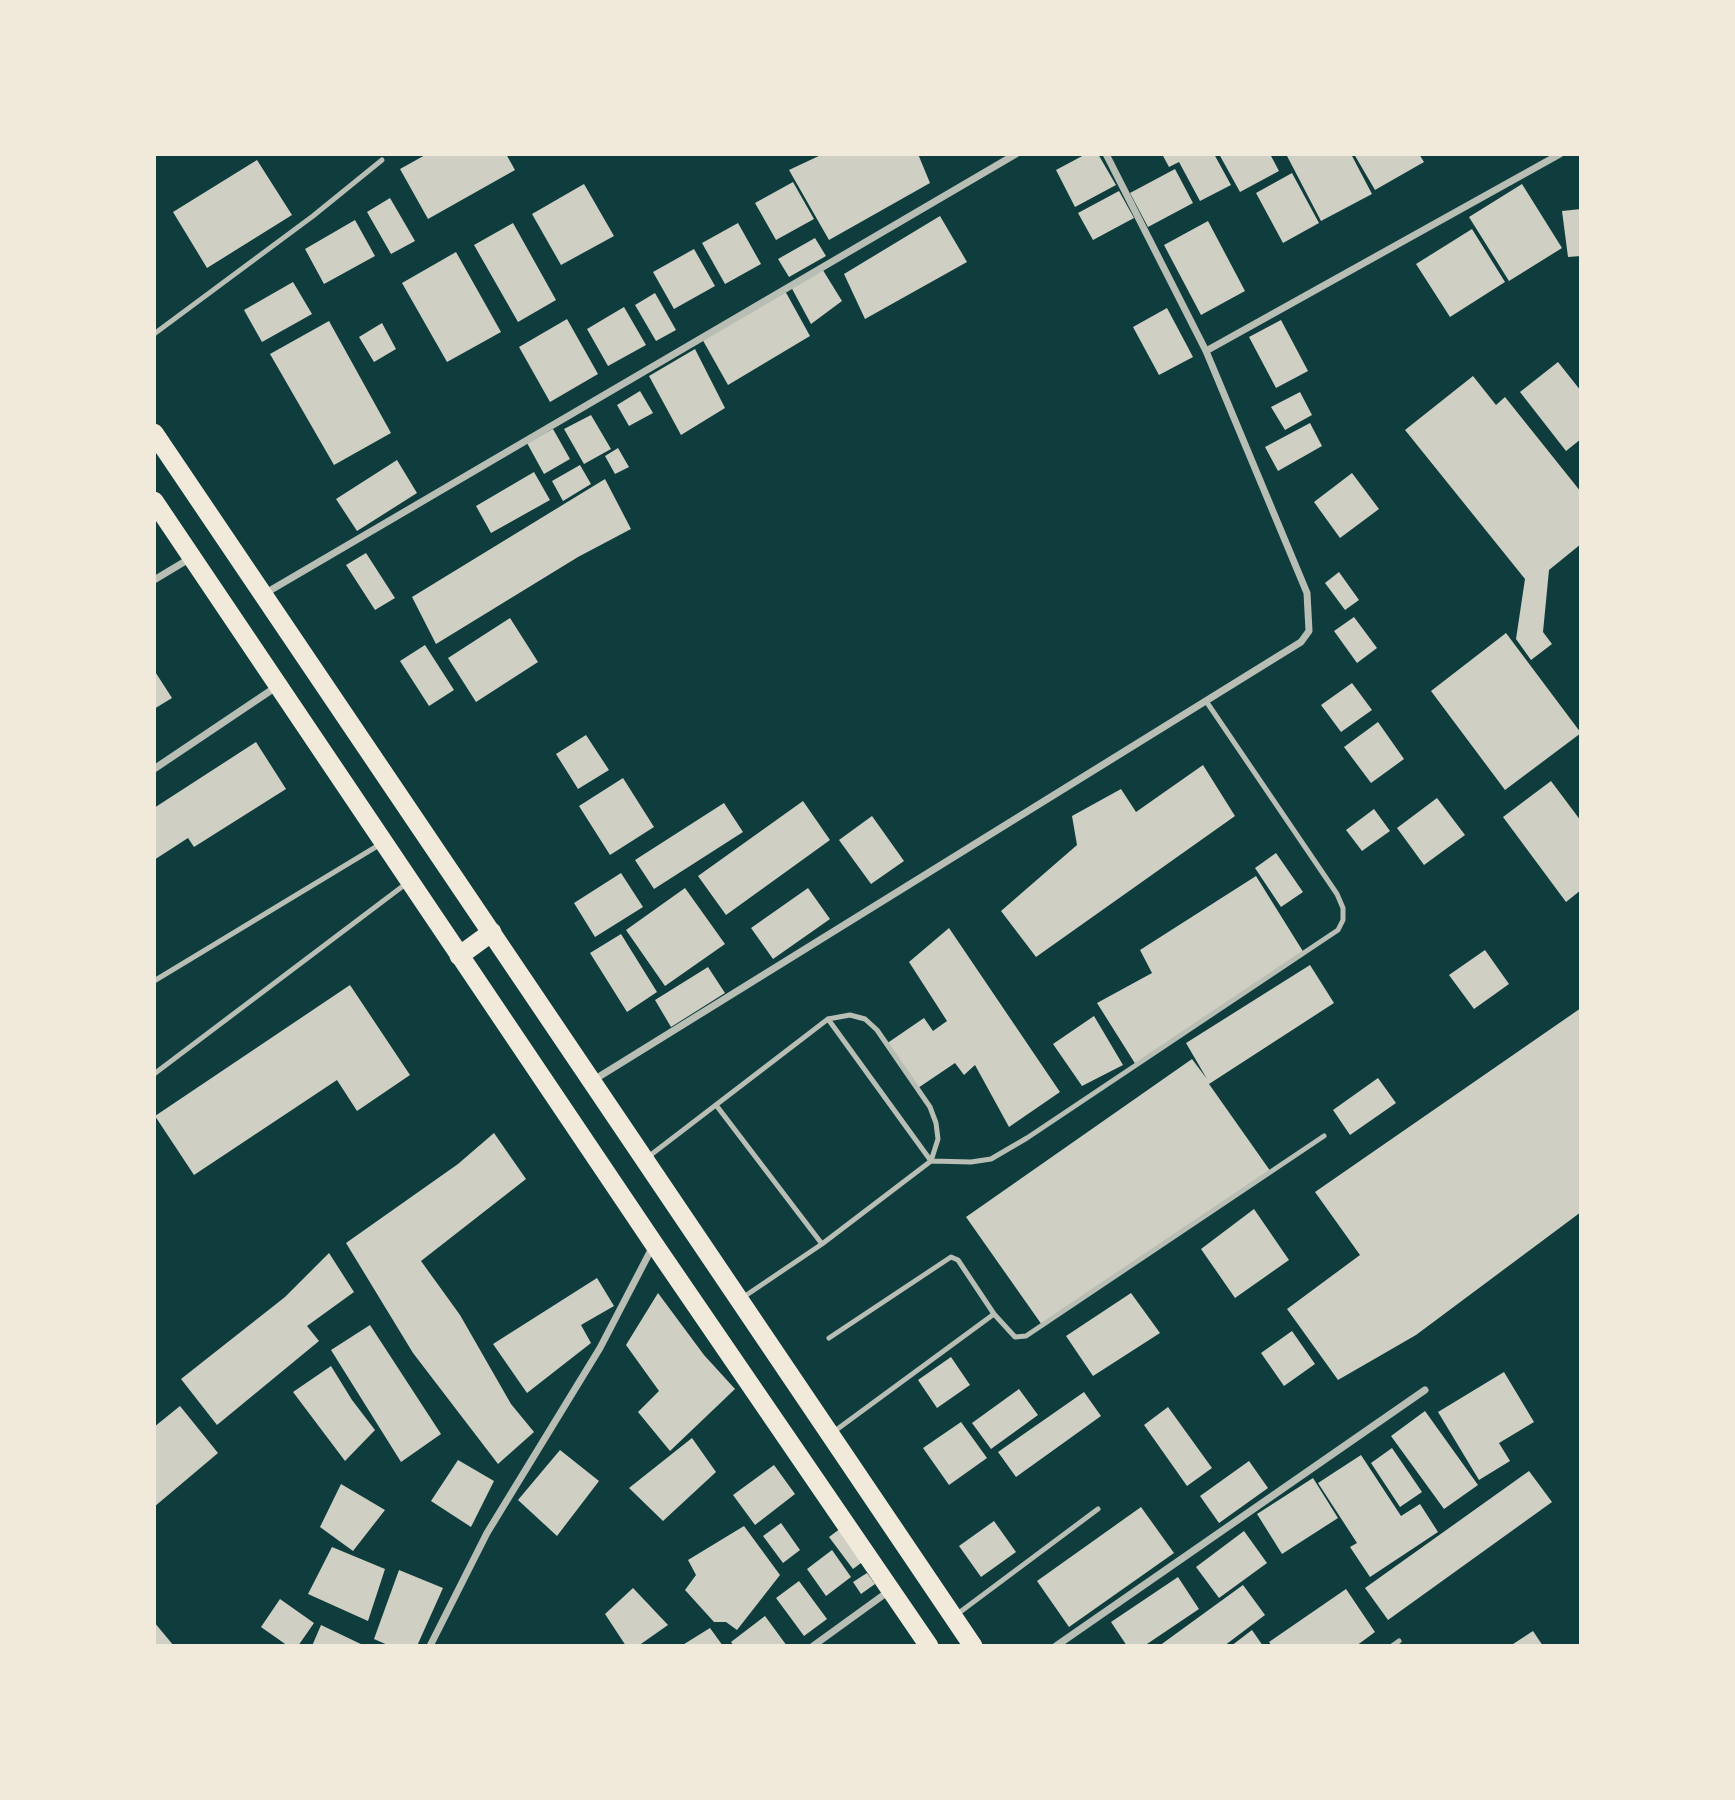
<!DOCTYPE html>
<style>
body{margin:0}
#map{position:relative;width:1735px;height:1800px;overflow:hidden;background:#0f3d3e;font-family:"Golos Text",sans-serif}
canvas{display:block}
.frame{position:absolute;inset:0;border:156px solid #f1e9da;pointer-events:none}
</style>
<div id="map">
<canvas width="1735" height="1800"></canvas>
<div class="frame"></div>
</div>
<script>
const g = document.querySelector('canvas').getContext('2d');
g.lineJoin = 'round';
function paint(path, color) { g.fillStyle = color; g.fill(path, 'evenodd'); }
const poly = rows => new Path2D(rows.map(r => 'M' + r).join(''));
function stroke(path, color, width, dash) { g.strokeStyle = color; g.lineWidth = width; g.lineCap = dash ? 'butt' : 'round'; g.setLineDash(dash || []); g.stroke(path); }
paint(poly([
 [427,154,506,154,515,170,428,219,400,169],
 [823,154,918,154,930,183,829,240,789,170],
 [1086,154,1098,154,1116,185,1075,207,1056,170],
 [1162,154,1214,154,1231,185,1200,201,1179,162,1169,167],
 [1219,154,1270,154,1279,171,1240,192],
 [1286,154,1351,154,1372,194,1321,221],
 [1354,154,1419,154,1424,162,1375,190],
 [257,160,292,215,207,268,173,212],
 [1175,169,1193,203,1148,227,1130,193],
 [1292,173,1319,223,1283,243,1256,193],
 [793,182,814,219,776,240,755,203],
 [584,184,614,236,561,265,532,214],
 [1522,184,1562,248,1509,281,1469,217],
 [1119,191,1134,218,1093,240,1078,213],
 [390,198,415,241,391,254,367,212],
 [1581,209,1581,256,1568,257,1562,211],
 [940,216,967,262,865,319,844,274],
 [355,220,375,256,324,284,305,249],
 [1208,221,1245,291,1201,315,1164,245],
 [513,223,556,300,518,322,474,245],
 [738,223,761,264,725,284,702,243],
 [1472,229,1505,282,1450,317,1416,264],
 [815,238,826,256,789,277,778,259],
 [694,249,715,286,674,309,653,272],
 [456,252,501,332,447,362,402,283],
 [821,267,842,301,811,324,790,285],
 [293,282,312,314,262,342,244,310],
 [784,289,810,336,728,385,701,337],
 [655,293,676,330,656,341,635,305],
 [624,307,646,345,608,366,587,329],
 [1167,308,1193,357,1159,375,1133,327],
 [567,319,598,374,550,402,519,347],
 [1281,320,1308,371,1276,388,1249,337],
 [329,321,391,433,334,465,270,354],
 [382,323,396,349,374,362,359,337],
 [695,349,725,408,681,435,649,376],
 [1558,362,1581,391,1581,439,1566,451,1520,392],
 [1473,376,1496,405,1505,397,1581,492,1581,544,1549,570,1543,632,1552,644,1531,660,1516,639,1525,579,1405,430],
 [640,391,653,413,629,426,617,405],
 [1300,392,1312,415,1285,430,1271,407],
 [591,415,611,449,584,464,564,429],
 [1310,423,1322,446,1278,471,1265,447],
 [553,429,570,459,544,474,527,443],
 [618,448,629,467,615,474,605,456],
 [397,460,417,493,357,531,336,499],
 [580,465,591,484,563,501,552,481],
 [534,472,550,500,491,533,476,506],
 [1352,473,1379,509,1340,538,1314,502],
 [605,479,631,529,578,557,436,644,412,597],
 [366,553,395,598,375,610,346,565],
 [1339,572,1359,600,1345,610,1325,583],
 [1354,617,1377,648,1357,663,1334,631],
 [510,618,538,662,476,702,448,658],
 [1506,633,1581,733,1505,790,1431,691],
 [425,645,454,690,429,706,400,661],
 [154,670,172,698,154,709],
 [1352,683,1372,710,1341,732,1321,705],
 [1378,722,1404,759,1371,783,1344,747],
 [586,735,609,770,578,789,556,754],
 [256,742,286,789,194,847,188,838,154,860,154,808],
 [1203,765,1235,816,1036,957,1001,911,1077,845,1072,816,1121,789,1136,812],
 [623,778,654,827,610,855,579,806],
 [1551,781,1581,821,1581,890,1566,902,1503,817],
 [1437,798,1465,835,1424,865,1397,828],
 [803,801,830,840,726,915,698,876],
 [724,803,743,832,654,889,635,860],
 [1374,809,1390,831,1362,851,1346,830],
 [872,816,904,861,871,884,839,840],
 [1276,853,1303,892,1281,907,1255,868],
 [621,873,643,907,595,937,574,903],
 [1256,876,1304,953,1136,1065,1097,1003,1152,973,1140,950],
 [685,888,725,944,665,986,626,930],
 [808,888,830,919,773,959,751,928],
 [949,928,1060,1092,1009,1127,975,1065,964,1075,955,1063,918,1088,886,1044,924,1018,933,1031,947,1021,909,962],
 [621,934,657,992,627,1012,590,953],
 [1485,950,1509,984,1474,1009,1449,975],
 [1310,965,1334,1003,1209,1084,1271,1172,1042,1325,966,1217,1192,1059,1207,1079,1186,1043],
 [708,967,725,993,671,1027,655,1000],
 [350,985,410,1075,357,1111,337,1080,194,1175,155,1116],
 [1581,1008,1581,1212,1416,1335,1338,1380,1287,1309,1360,1255,1315,1192],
 [1094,1016,1123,1065,1082,1086,1053,1044],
 [1378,1078,1396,1103,1350,1135,1333,1110],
 [494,1133,526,1179,421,1261,460,1315,511,1404,534,1432,498,1464,413,1353,346,1243,458,1164],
 [1254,1209,1289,1260,1235,1298,1201,1249],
 [329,1253,354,1292,307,1326,319,1341,217,1425,181,1379,285,1297],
 [597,1278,614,1306,581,1325,591,1343,527,1393,493,1344],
 [658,1293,704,1355,735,1389,670,1451,638,1412,659,1391,626,1345],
 [1131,1293,1160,1333,1093,1376,1066,1336],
 [370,1325,441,1434,401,1462,331,1350],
 [1292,1331,1315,1364,1284,1386,1261,1353],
 [951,1357,970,1385,937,1408,918,1380],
 [331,1366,352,1400,375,1430,345,1461,293,1392],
 [1504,1372,1534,1422,1499,1443,1510,1461,1479,1480,1438,1412],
 [1019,1389,1038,1415,991,1449,972,1423],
 [1084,1392,1101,1416,1016,1477,998,1452],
 [180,1406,218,1453,154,1507,154,1427],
 [1168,1407,1212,1468,1187,1486,1144,1425],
 [1425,1411,1478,1485,1444,1509,1391,1436],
 [961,1422,987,1458,949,1485,923,1448],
 [692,1438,716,1472,663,1521,629,1488],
 [1392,1448,1422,1492,1400,1507,1371,1463],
 [560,1450,599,1481,557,1536,518,1500],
 [1361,1455,1401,1516,1420,1504,1438,1532,1370,1577,1350,1547,1357,1543,1318,1483],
 [458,1460,494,1481,471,1527,431,1501],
 [1249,1461,1268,1488,1219,1523,1200,1496],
 [774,1465,795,1494,755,1525,733,1495],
 [1529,1471,1552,1502,1388,1620,1365,1588],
 [1313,1478,1338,1518,1282,1554,1257,1514],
 [341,1484,385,1510,353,1551,320,1527],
 [1141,1507,1174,1553,1069,1627,1037,1581],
 [994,1521,1016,1552,981,1577,959,1546],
 [781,1523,800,1550,783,1563,763,1536],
 [744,1526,780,1575,737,1630,726,1622,714,1622,685,1590,696,1575,688,1560],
 [841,1528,865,1560,853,1569,829,1537],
 [1244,1531,1267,1563,1219,1598,1196,1567],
 [332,1547,385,1569,368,1621,308,1594],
 [832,1550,851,1577,826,1596,807,1569],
 [399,1570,443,1588,417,1646,390,1646,374,1639],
 [867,1573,875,1584,861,1594,853,1582],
 [1178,1577,1199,1609,1144,1646,1127,1646,1111,1622],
 [799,1581,827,1619,804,1636,776,1598],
 [1243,1585,1265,1615,1224,1646,1159,1646],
 [633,1588,668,1625,638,1646,626,1646,605,1614],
 [1346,1589,1375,1632,1356,1646,1272,1646,1269,1642],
 [280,1599,314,1623,298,1646,288,1646,261,1627],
 [765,1616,787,1646,734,1646,731,1642],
 [154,1622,174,1646,154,1646],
 [321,1625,365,1646,312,1646],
 [710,1628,723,1646,681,1646],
 [1252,1630,1263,1646,1231,1646],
 [1533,1631,1543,1646,1510,1646]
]), '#cfcfc3');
stroke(poly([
 [154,334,313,216,382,160],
 [154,981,379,845],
 [828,1019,850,1015,865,1019,877,1030,930,1107,936,1123,938,1139,931,1161,971,1162,991,1159,1027,1138,1338,930,1343,920,1343,908,1337,894,1206,701],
 [154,1074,407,883],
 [716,1105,822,1244],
 [648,1157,828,1019,931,1161,822,1244,742,1298],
 [829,1338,951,1257,958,1260,994,1314],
 [832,1433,994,1314,1015,1337,1026,1336,1324,1136],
 [956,1615,1098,1509],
 [1392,1646,1399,1641]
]), '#b8beb3', 5);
stroke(poly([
 [1106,154,1206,351],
 [154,580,189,559],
 [264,594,1016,154],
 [154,769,276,687],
 [592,1081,1301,642,1309,631,1307,593,1206,351,1560,154],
 [430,1646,487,1533,600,1348,652,1248],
 [813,1646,889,1591],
 [1056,1646,1425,1390]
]), '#b8beb3', 7);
stroke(poly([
 [154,433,973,1646],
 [154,501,654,1244,929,1646],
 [459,956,492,932]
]), '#f1e9da', 19);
</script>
